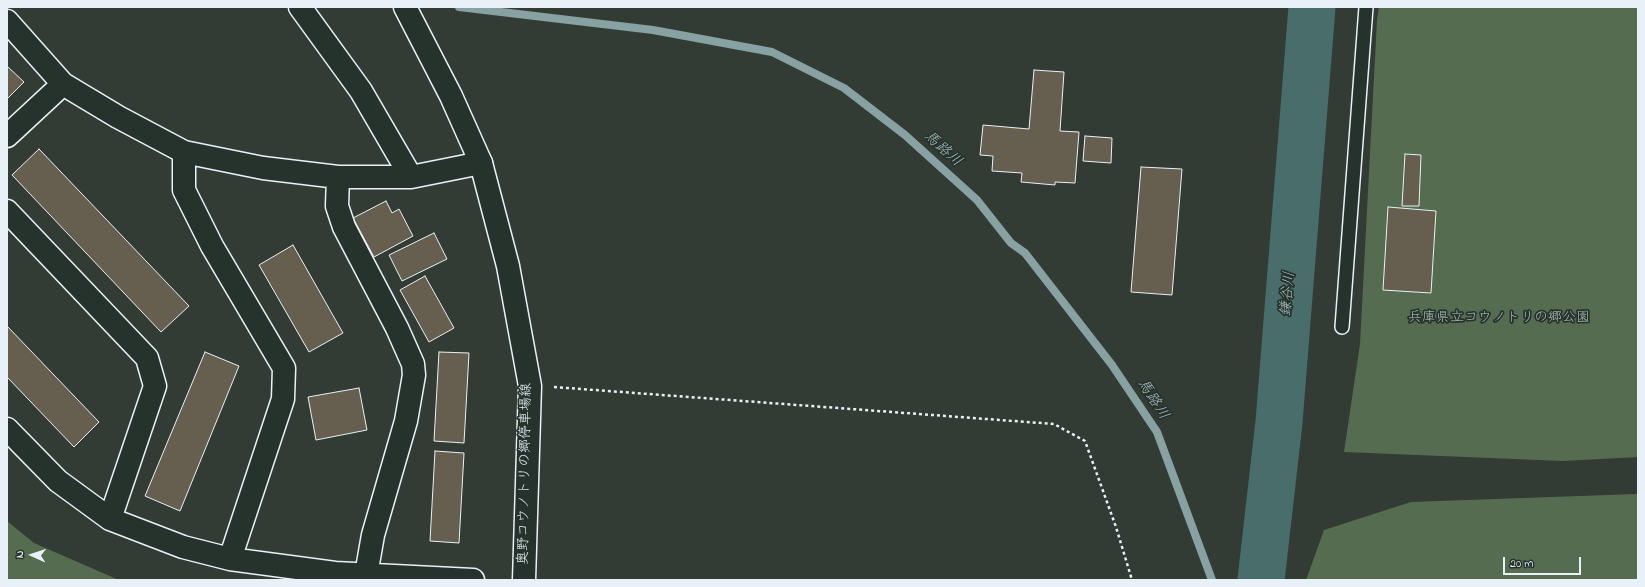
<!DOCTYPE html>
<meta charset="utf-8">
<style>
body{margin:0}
#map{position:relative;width:1645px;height:587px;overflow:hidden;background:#333c34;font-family:"Indie Flower",sans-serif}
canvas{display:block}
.frame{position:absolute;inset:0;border:8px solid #e8f1f8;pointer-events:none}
.north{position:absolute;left:12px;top:535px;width:40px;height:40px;-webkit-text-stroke:3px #26332d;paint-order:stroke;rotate:273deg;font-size:11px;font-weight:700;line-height:16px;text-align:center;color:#e8f1f8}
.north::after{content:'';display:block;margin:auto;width:14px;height:18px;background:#e8f1f8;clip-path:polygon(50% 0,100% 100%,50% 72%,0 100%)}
.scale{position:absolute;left:1503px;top:557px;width:78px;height:18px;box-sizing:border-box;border:2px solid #e8f1f8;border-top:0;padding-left:5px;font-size:12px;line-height:14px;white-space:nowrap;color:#e8f1f8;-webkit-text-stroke:3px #26332d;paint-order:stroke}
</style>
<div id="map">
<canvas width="1645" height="587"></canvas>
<div class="frame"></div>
<div class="north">N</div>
<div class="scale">20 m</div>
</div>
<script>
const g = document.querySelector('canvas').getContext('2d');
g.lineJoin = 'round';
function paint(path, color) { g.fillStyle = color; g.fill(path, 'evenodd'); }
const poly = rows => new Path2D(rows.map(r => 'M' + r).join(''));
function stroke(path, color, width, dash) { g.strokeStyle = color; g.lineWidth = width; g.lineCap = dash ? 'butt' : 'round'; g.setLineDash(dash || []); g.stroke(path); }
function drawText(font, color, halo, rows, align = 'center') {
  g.font = font + ' "Indie Flower","Klee One",sans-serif'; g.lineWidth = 3.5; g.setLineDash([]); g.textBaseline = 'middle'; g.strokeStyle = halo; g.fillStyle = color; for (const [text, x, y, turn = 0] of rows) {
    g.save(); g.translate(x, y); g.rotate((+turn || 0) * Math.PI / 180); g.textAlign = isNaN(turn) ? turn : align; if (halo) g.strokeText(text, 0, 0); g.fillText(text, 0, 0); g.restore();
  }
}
paint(poly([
 [1379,7,1638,7,1638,457,1563,461,1344,452,1360,344,1377,20],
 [1638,492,1638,580,1306,580,1324,530,1411,502,1636,494],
 [7,521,34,543,119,580,7,580]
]), '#566c51');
stroke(poly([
 [459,7,653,30,772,52,844,88,905,135,977,200,1011,243,1025,253,1112,365,1157,432,1212,580]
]), '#88a2a3', 8);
stroke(poly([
 [1261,580,1279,422,1312,7]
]), '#486d6b', 47);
const building = poly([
 [7,66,24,82,7,99,7,66],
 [1034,70,1064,72,1060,131,1079,132,1075,183,1055,182,1055,185,1021,182,1022,173,992,171,993,156,980,155,983,125,1029,129,1034,70],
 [1085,136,1112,138,1111,163,1083,161,1085,136],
 [39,149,189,306,161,332,12,175,39,149],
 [1405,154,1421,155,1419,206,1402,206,1405,154],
 [1141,167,1182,169,1172,295,1131,292,1141,167],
 [386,201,392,213,399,209,413,236,374,257,353,218,386,201],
 [1388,207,1436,211,1431,293,1383,290,1388,207],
 [434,233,447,259,402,281,389,255,434,233],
 [293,245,343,333,309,352,259,265,293,245],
 [425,276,454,328,429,342,400,290,425,276],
 [7,326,99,422,74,447,7,377,7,326],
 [205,352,239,366,180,511,145,496,205,352],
 [439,352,469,353,464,443,434,441,439,352],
 [359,388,367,430,316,440,308,397,359,388],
 [435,451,464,453,459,543,430,541,435,451]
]);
paint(building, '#665f4f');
stroke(building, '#e8f1f8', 1);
const service = poly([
 [1342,327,1366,7]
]);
const minor = poly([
 [300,7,361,91,411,177],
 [7,21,63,84,118,117,184,152,263,168,338,177,411,177,481,163],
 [7,136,63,84],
 [184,152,184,190,212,246,284,368,283,399,230,559],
 [338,177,337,206,344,227,397,328,413,364,414,375,406,421,373,535,366,575,368,580],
 [7,211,147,358,155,386,110,519],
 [7,429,58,481,110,519,183,547,230,559,335,573,473,580]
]);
const secondary = poly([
 [405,7,451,96,481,163,508,266,530,386,524,580]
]);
stroke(service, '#e8f1f8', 16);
stroke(minor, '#e8f1f8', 25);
stroke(secondary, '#e8f1f8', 25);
stroke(poly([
 [554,387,1054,424,1085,441,1116,527,1132,580]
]), '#e8f1f8', 2.5, [3, 3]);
stroke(service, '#26332d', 13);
stroke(minor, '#26332d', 22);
stroke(secondary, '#26332d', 22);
drawText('14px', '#aebcb5', '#26332d', [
 ["兵庫県立コウノトリの郷公園",1499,319]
]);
drawText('14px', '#e8f1f8', '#26332d', [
 ["奥野コウノトリの郷停車場線",526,474,-89]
]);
drawText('italic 15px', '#a8bcc0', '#26332d', [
 ["馬路川",942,150,42],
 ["鎌谷川",1289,294,-85],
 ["馬路川",1152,400,57]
]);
</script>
